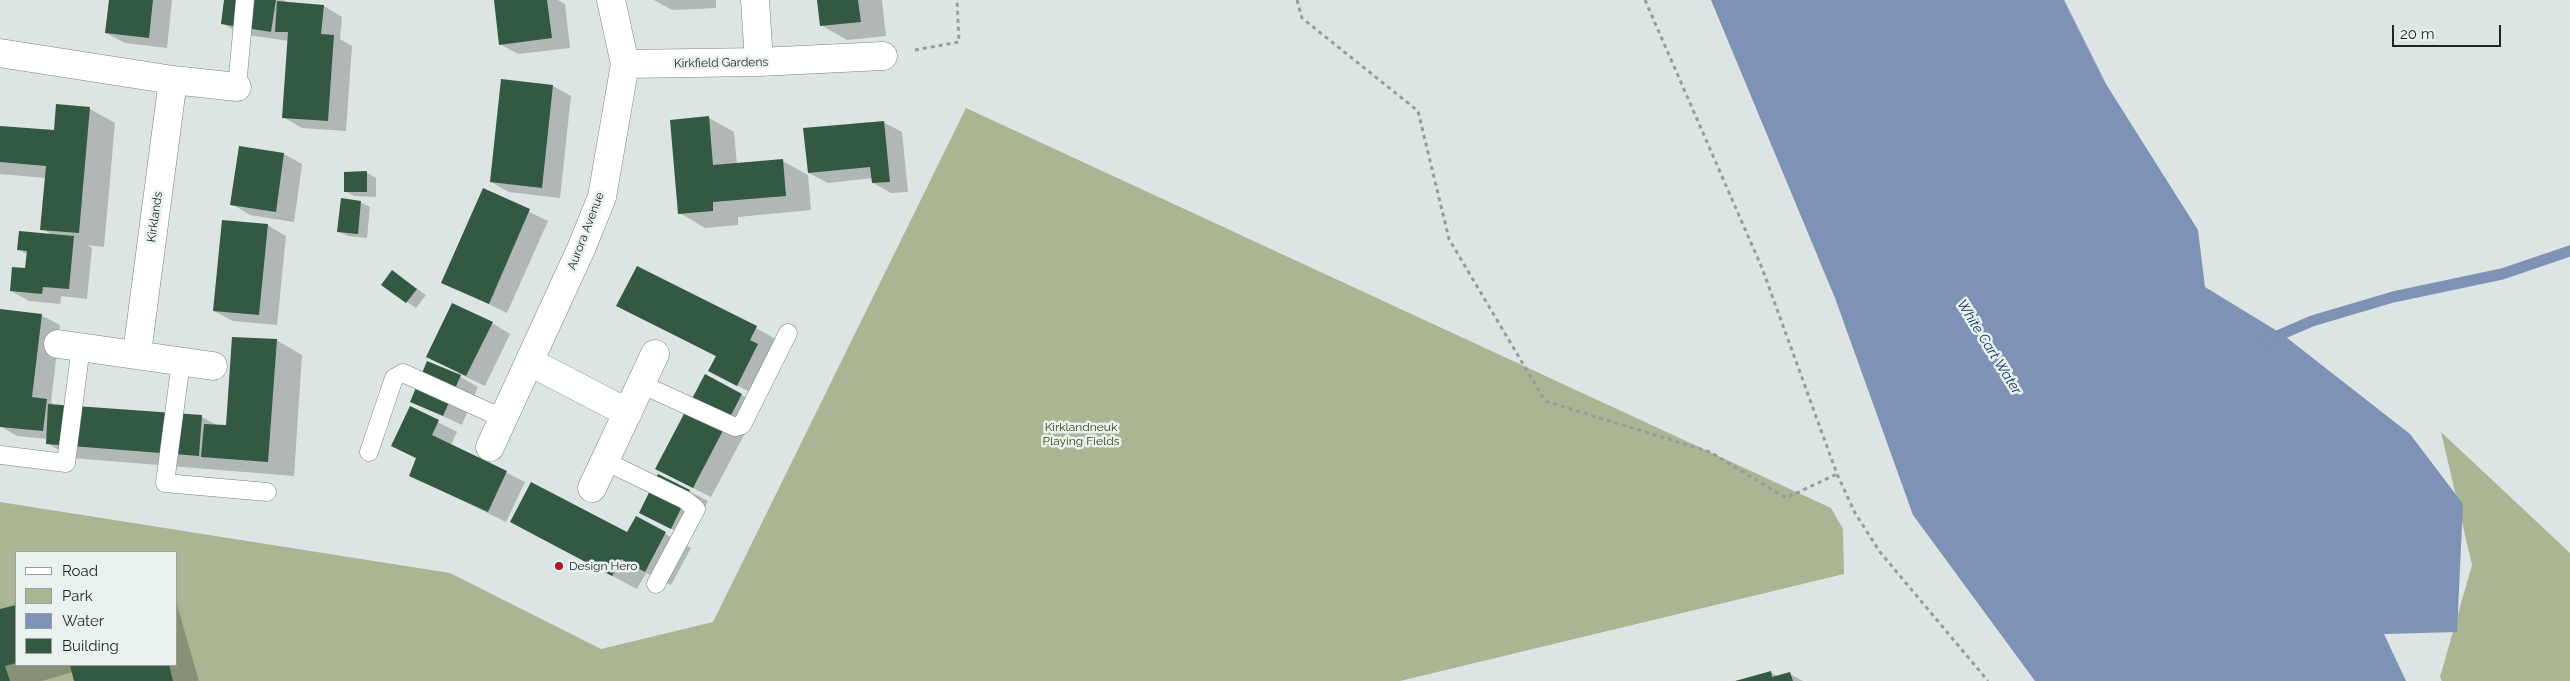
<!DOCTYPE html>
<style>
body{margin:0}
#map{position:relative;width:2570px;height:681px;overflow:hidden;background:#dce5e4;font-family:Raleway,sans-serif}
canvas{display:block}
.legend{position:absolute;left:15px;top:551px;width:162px;height:115px;box-sizing:border-box;background:#e9f2f1;border:1px solid #989f9e;margin:0;padding:6px 9px;list-style:none;font-size:15px;color:#1f2322}
.legend li{display:flex;align-items:center;gap:10px;height:25px}
.legend b{width:25px;border:1px solid #989f9e}
.scale{position:absolute;left:2392px;top:25px;width:109px;height:22px;box-sizing:border-box;border:2px solid #1f2322;border-top:0;padding-left:6px;font-size:15px;line-height:18px;white-space:nowrap;color:#1f2322;-webkit-text-stroke:4px #e9f2f1;paint-order:stroke}
</style>
<div id="map">
<canvas width="2570" height="681"></canvas>
<ul class="legend">
<li><b style="height:6px;background:#fff"></b>Road</li>
<li><b style="height:14px;background:#aab693"></b>Park</li>
<li><b style="height:14px;background:#7d92b4"></b>Water</li>
<li><b style="height:14px;background:#335943"></b>Building</li>
</ul>
<div class="scale">20 m</div>
</div>
<script>
const g = document.querySelector('canvas').getContext('2d');
g.lineJoin = 'round';
function paint(path, color) { g.fillStyle = color; g.fill(path, 'evenodd'); }
const poly = rows => new Path2D(rows.map(r => 'M' + r).join(''));
function stroke(path, color, width, dash) { g.strokeStyle = color; g.lineWidth = width; g.lineCap = dash ? 'butt' : 'round'; g.setLineDash(dash || []); g.stroke(path); }
function drawText(font, color, halo, rows, align = 'center') {
  g.font = font + ' Raleway,sans-serif'; g.lineWidth = 5; g.setLineDash([]); g.textBaseline = 'middle'; g.strokeStyle = halo; g.fillStyle = color; for (const [text, x, y, turn = 0] of rows) {
    g.save(); g.translate(x, y); g.rotate((+turn || 0) * Math.PI / 180); g.textAlign = isNaN(turn) ? turn : align; if (halo) g.strokeText(text, 0, 0); g.fillText(text, 0, 0); g.restore();
  }
}
paint(poly([
 [966,108,1831,508,1843,529,1844,574,1400,681,0,681,0,502,450,573,601,649,713,622],
 [16,552,176,552,176,665,16,665],
 [2441,432,2570,553,2570,681,2442,681,2440,677,2472,565]
]), '#aab693');
paint(poly([
 [1711,0,2064,0,2106,84,2198,230,2205,287,2282,334,2410,434,2463,504,2457,632,2384,634,2406,681,2035,681,1913,515,1835,298]
]), '#7d92b4');
paint(poly([
 [110,0,172,0,167,48,125,43,106,33],
 [226,0,283,0,288,3,324,6,342,17,340,39,352,46,346,131,302,128,283,117,289,41,241,34,222,23],
 [495,0,558,0,565,4,570,48,518,54,500,44],
 [654,0,716,0,716,8,672,10],
 [818,0,882,0,886,36,847,40,821,25],
 [553,86,571,96,560,198,509,192,491,182],
 [90,109,115,123,104,247,88,245,92,248,87,299,61,296,60,304,29,301,11,291,26,269,28,255,18,249,53,235,42,229,46,178,0,174,0,127,55,132],
 [709,118,734,132,737,165,783,161,808,175,811,210,738,217,738,225,705,228,680,213],
 [883,122,902,132,908,192,891,193,873,183,873,178,828,183,809,173],
 [284,154,302,164,294,222,250,215,232,204],
 [367,173,376,178,376,197,354,196,345,191],
 [484,190,548,221,507,313,443,282],
 [360,202,370,207,367,238,348,236,338,231],
 [267,225,286,236,277,325,233,321,214,311],
 [393,272,426,295,416,308,383,285],
 [618,305,756,328,781,342,763,399,710,371,717,357],
 [0,310,41,315,60,325,51,402,56,406,202,417,218,426,227,427,276,340,302,355,294,476,72,458,47,443,47,439,17,436,0,426],
 [492,323,510,334,485,386,460,374,459,376,478,387,462,425,411,401,459,373,427,356],
 [706,376,760,405,711,497,675,479],
 [410,408,457,432,451,445,525,482,506,522,410,475,417,459,392,446],
 [659,475,708,501,690,538,640,513],
 [636,518,691,548,671,585,646,573,637,589,511,522,628,534],
 [176,601,199,681,76,681,73,672,42,681,0,681,0,610,16,606,16,665,176,665],
 [1770,672,1779,677,1790,674,1803,681,1738,681]
]), '#0003');
stroke(poly([
 [2268,340,2312,321,2393,297,2502,274,2570,251]
]), '#7d92b4', 11);
paint(poly([
 [109,0,153,0,149,38,105,33],
 [224,0,276,0,271,32,221,24],
 [494,0,547,0,552,38,499,45],
 [817,0,858,0,861,22,820,26],
 [277,1,324,5,321,34,334,35,328,121,282,118,288,32,275,32],
 [501,79,553,85,542,188,490,182],
 [56,104,90,107,79,233,40,230,46,166,0,162,0,126,54,130],
 [709,116,713,165,783,159,786,196,713,202,713,211,678,214,670,120],
 [884,121,890,182,872,183,870,167,808,173,803,128],
 [239,146,284,153,276,212,230,205],
 [367,171,367,192,344,192,344,172],
 [483,188,530,209,489,304,441,283],
 [341,198,361,201,358,234,337,232],
 [222,220,268,224,259,315,213,311],
 [19,231,74,236,69,289,43,287,42,294,10,291,12,267,25,268,27,251,17,250],
 [637,266,757,326,750,340,758,344,737,386,708,371,716,356,616,306],
 [392,270,417,289,406,303,381,285],
 [452,303,493,322,466,376,426,357],
 [0,309,42,314,32,397,47,399,43,431,0,427],
 [232,337,277,339,268,462,201,457,204,424,226,425],
 [427,361,461,375,443,416,410,402],
 [705,374,742,394,693,488,655,469],
 [48,404,202,415,199,456,46,444],
 [410,406,439,420,432,435,507,471,488,512,409,476,416,458,391,446],
 [658,474,690,490,671,529,639,513],
 [531,482,627,532,636,516,666,532,645,572,621,559,612,576,510,522],
 [16,605,16,663,5,666,10,681,0,681,0,609],
 [70,665,169,665,173,681,74,681],
 [1771,671,1772,677,1790,672,1793,681,1735,681]
]), '#335943');
const lane = poly([
 [237,87,245,0],
 [181,361,165,483,267,492],
 [641,384,735,427,742,425,788,333],
 [369,452,394,378,403,373,504,419],
 [0,455,66,463,81,346],
 [605,461,685,500,696,509,656,584]
]);
const street = poly([
 [755,0,759,62],
 [0,53,173,80,237,87],
 [625,64,759,62,883,56],
 [58,344,213,366],
 [137,353,173,80],
 [530,362,628,413],
 [490,447,581,249,602,197,625,64,611,0],
 [592,488,655,354]
]);
stroke(lane, '#798180', 19);
stroke(street, '#798180', 29);
stroke(poly([
 [1297,0,1302,18,1418,111,1449,239,1545,401,1710,452,1786,498,1837,474],
 [1645,0,1762,268,1837,474,1855,513,1880,552,1988,681],
 [915,50,959,42,957,0]
]), '#959c9b', 3, [4, 4]);
stroke(lane, '#fff', 18);
stroke(street, '#fff', 28);
for (const [x, y, r, color] of [
 [559,566,5,"#ae192f"]
]) { const dot = new Path2D(); dot.arc(x, y, r, 0, 2 * Math.PI); g.fillStyle = color; g.fill(dot); stroke(dot, '#e9f2f1', 2); }
drawText('12px', '#1f2322', '#e9f2f1', [
 ["Kirkfield Gardens",721,63,-1],
 ["Kirklands",155,217,-82],
 ["Aurora Avenue",586,231,-69]
]);
drawText('12px', '#324100', '#e9f2f1', [
 ["Kirklandneuk",1081,427],
 ["Playing Fields",1081,441]
]);
drawText('12px', '#1f2322', '#e9f2f1', [
 ["Design Hero",569,566]
], 'left');
drawText('italic 14px', '#102c58', '#e9f2f1', [
 ["White Cart Water",1989,347,58]
]);
</script>
